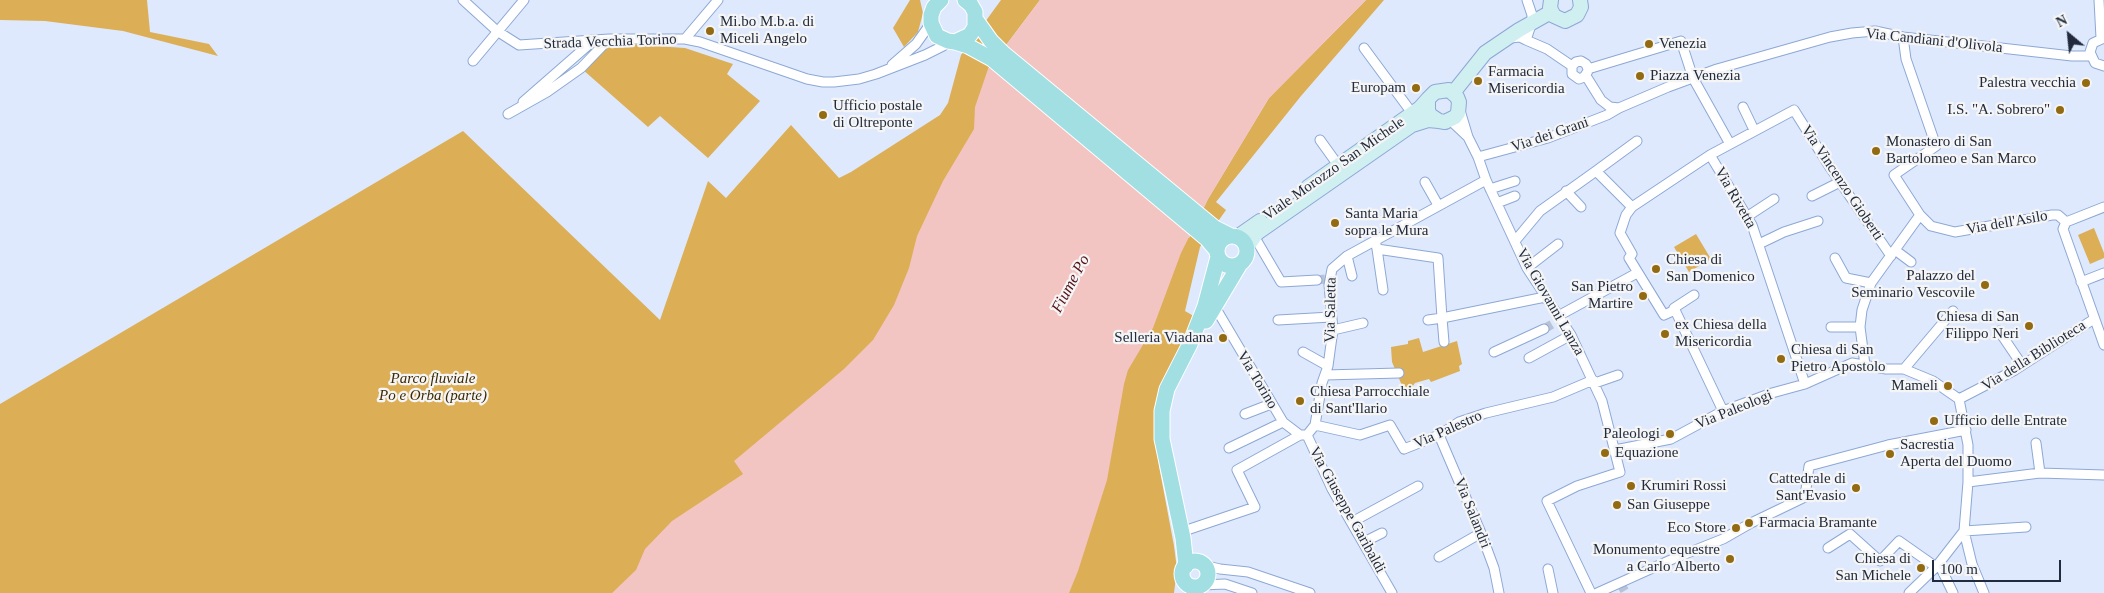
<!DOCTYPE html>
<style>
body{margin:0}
#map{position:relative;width:2104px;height:593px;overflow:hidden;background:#dee9fd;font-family:"Times New Roman",serif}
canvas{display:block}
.north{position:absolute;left:2044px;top:10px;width:50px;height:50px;-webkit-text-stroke:4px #f5f5f5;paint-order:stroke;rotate:332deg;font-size:14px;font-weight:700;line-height:20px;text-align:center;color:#212b3d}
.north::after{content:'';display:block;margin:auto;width:18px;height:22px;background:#212b3d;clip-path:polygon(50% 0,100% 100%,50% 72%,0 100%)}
.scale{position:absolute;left:1932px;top:560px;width:129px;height:22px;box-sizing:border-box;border:2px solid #212b3d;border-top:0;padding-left:6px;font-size:15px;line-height:18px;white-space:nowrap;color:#212b3d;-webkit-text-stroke:4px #f5f5f5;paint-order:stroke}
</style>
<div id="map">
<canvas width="2104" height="593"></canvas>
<div class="north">N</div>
<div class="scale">100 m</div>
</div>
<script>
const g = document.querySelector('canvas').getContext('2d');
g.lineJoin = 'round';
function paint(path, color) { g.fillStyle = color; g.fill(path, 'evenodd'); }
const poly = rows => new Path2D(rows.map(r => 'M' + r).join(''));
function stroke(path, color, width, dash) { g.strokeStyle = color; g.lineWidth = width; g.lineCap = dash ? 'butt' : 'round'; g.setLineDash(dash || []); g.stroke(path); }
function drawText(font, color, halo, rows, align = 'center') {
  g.font = font + ' "Times New Roman",serif'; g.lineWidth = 4.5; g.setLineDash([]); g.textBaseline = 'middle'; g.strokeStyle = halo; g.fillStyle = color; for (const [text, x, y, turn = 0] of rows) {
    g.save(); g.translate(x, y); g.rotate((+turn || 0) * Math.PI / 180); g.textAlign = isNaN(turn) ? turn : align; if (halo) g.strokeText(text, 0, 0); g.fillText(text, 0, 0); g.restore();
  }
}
paint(poly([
 [0,0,147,0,150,32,209,44,218,56,123,31,45,21,0,20],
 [910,0,920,0,923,13,918,32,904,47,893,28],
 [1001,0,1040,0,988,69,1189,238,1208,199,1269,98,1366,0,1384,0,1301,96,1216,202,1226,210,1200,247,1185,311,1197,318,1156,439,1159,466,1174,546,1177,569,1174,593,0,593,0,404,463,131,660,320,708,181,726,198,791,125,839,178,851,172,940,115,948,103,961,55],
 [612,43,685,48,733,64,727,74,760,101,708,158,660,116,648,127,582,69],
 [2094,228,2104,253,2104,258,2090,264,2078,235],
 [1696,234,1711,259,1689,272,1674,247],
 [1419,338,1423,352,1457,341,1462,364,1459,366,1460,371,1431,382,1429,379,1415,383,1406,395,1392,362,1391,347,1408,344,1408,341]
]), '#dcae55');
paint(poly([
 [1040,0,1366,0,1269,98,1208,199,1181,253,1153,328,1128,370,1124,384,1107,480,1078,571,1069,593,612,593,636,570,645,549,672,521,743,474,734,461,844,369,873,340,894,305,909,268,917,236,943,181,974,129,975,107,988,69]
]), '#f2c5c2');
stroke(poly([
 [1317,280,1325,279],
 [1544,329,1556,322],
 [1620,583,1626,593]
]), '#b8c3d7', 9, [9, 4.5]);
const minor = poly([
 [463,0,497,31,519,45,609,39,685,39,700,42,807,79,823,82,834,82,859,79,876,74,925,55,943,46,948,41],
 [2099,0,2101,38],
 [1903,37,1906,59,1936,146,1894,175,1920,215,1931,226,1955,232,2052,215,2058,215,2066,222],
 [1510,38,1520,37,1526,40,1547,49,1572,66],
 [2104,38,2093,43,2090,52,2095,63,2104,66],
 [685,39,718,0],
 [1526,40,1532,22,1532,15,1527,0],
 [1364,48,1412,113],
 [473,61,524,0],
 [892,65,916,44,931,23],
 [1572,66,1572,74,1579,79,1584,77,1588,71],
 [1572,66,1576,62,1581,61,1586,64,1588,69],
 [1588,69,1681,41,1693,78,1730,144],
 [1586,76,1601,100,1610,107,1619,108,1668,87,1717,69,1830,37,1852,33,1875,31,1903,37,2072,56,2091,56],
 [523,102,594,40],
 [1459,107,1468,137,1478,157,1486,180,1527,268,1571,335,1602,401,1620,472,1577,486,1547,501,1591,593],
 [1743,107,1754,130],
 [508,114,547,92,581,68,609,39],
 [1450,120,1468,137],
 [1320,140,1338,165],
 [1710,155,1752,225,1805,384],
 [1478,157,1548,138,1607,115,1619,108],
 [1596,171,1637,141],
 [1425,182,1438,205],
 [1490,189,1515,181],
 [1566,191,1581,207],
 [1812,196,1840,182],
 [1497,203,1515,196],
 [2104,207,2066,222,2063,229,2104,345],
 [1748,216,1774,199],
 [1254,236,1281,282,1317,280],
 [1375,240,1377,249,1438,258,1442,318,1545,297],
 [1515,241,1540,211,1596,171,1632,207],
 [1759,244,1784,232,1818,221],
 [1377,249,1383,290],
 [1895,250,1911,262],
 [1347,256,1352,276],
 [1835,258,1846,278,1871,283],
 [1527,268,1558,244],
 [2081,282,2104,273],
 [1675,310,1674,308,1694,295],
 [1218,312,1283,422,1300,435,1305,435],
 [1560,315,1637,273],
 [1278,320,1331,317],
 [1428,320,1442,318,1444,342],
 [1831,327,1860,327],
 [1333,330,1363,323],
 [1999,331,2022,365],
 [1303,352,1328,366],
 [1494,352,1544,329],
 [1529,358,1571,335],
 [1865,365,1860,327,1862,310,1871,283,1920,215],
 [1904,369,1953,311],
 [1325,375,1399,373],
 [1595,383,1618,375],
 [1959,399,1968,445,1968,482,1964,531,1972,564,1984,593],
 [1959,399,2015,370,2094,319],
 [1723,411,1675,310,1664,315,1629,258,1632,254,1620,233,1626,215,1632,207,1710,155,1794,110,1831,169,1891,256],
 [1245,414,1271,404],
 [1315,425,1360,435,1390,425,1404,449,1439,435,1459,422,1486,413,1553,397,1593,380],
 [1307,435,1315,425,1322,383,1328,366,1331,344,1333,330,1329,285,1332,269,1347,256,1486,180],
 [1307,435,1332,489,1392,593],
 [1439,435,1481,533,1494,568,1499,593],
 [2036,443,2040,473],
 [1229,448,1283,422],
 [1615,450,1671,439,1723,411,1772,393,1805,384,1852,363,1886,369,1904,369,1933,381,1959,399],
 [1968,482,2040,473,2104,475],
 [1352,522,1418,486],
 [1181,532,1255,507,1237,470,1300,435],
 [1364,542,1382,533],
 [1828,548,1850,534,1880,561,1899,541,1936,567],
 [1439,557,1481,533],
 [1939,564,1953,593],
 [1203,565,1220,569,1248,572,1310,593],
 [1548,569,1553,593],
 [1202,585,1225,584,1252,593],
 [1597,593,1675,558,1723,539,1751,523,1805,497,1809,466,1888,445,1966,430],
 [1909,593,1936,567,1964,531,2026,527]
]);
const secondary = poly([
 [1551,0,1550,8,1554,16,1565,21,1577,15,1581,7,1580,0],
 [1453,93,1485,53,1519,30,1551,12],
 [1308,187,1420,108,1428,99],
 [1237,237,1260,221],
 [1247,247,1257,233,1412,125,1428,120,1439,121,1445,122,1455,117,1458,113,1459,102,1457,97,1449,90,1435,92,1428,99,1428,110,1430,115,1439,121]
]);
const primary = poly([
 [941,0,934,7,931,15,931,23,937,36,948,41,955,42,970,35,975,27,975,12,971,5,965,0],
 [976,20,991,41,1003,53,1215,228,1231,236],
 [955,42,968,46,992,59,1207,239,1217,251],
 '1217 251a15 15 0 1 1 30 0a15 15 0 1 1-30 0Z',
 [1206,321,1240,264],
 '1182 574a13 13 0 1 1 26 0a13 13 0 1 1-26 0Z',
 [1186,566,1183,538,1162,439,1162,411,1167,389,1190,344,1205,306,1218,257]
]);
stroke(minor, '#8da8d5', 11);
stroke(secondary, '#8da8d5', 16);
stroke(primary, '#fff', 17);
stroke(minor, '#fff', 9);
stroke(secondary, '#d0eff1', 14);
stroke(primary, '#a1dfe3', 15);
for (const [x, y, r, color] of [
 [710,31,5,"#926a12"],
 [1649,44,5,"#926a12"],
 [1640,76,5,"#926a12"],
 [1478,81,5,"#926a12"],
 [2086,83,5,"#926a12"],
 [1416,88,5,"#926a12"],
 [2060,110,5,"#926a12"],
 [823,115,5,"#926a12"],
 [1876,151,5,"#926a12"],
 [1335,223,5,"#926a12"],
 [1656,269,5,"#926a12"],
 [1985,285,5,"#926a12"],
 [1643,296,5,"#926a12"],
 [2029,326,5,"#926a12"],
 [1665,334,5,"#926a12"],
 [1223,338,5,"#926a12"],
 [1781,359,5,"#926a12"],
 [1948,386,5,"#926a12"],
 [1300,401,5,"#926a12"],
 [1934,421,5,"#926a12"],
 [1670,434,5,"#926a12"],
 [1605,453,5,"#926a12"],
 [1890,454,5,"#926a12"],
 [1631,486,5,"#926a12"],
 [1856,488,5,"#926a12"],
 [1617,505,5,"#926a12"],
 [1749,523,5,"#926a12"],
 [1736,528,5,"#926a12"],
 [1730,559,5,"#926a12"],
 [1921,568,5,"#926a12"]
]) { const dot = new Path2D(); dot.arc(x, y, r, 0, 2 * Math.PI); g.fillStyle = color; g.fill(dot); stroke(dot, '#f5f5f5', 2); }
drawText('15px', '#212b3d', '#f5f5f5', [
 ["Mi.bo M.b.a. di",720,22],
 ["Miceli Angelo",720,39],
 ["Venezia",1659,44],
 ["Farmacia",1488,72],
 ["Misericordia",1488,89],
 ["Piazza Venezia",1650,76],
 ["Palestra vecchia",2076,83,"right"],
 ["Europam",1406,88,"right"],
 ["Ufficio postale",833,106],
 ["di Oltreponte",833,123],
 ["I.S. \"A. Sobrero\"",2050,110,"right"],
 ["Monastero di San",1886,142],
 ["Bartolomeo e San Marco",1886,159],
 ["Santa Maria",1345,214],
 ["sopra le Mura",1345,231],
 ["Chiesa di",1666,260],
 ["San Domenico",1666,277],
 ["Palazzo del",1975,276,"right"],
 ["Seminario Vescovile",1975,293,"right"],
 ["San Pietro",1633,287,"right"],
 ["Martire",1633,304,"right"],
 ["Chiesa di San",2019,317,"right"],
 ["Filippo Neri",2019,334,"right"],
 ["ex Chiesa della",1675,325],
 ["Misericordia",1675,342],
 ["Selleria Viadana",1213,338,"right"],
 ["Chiesa di San",1791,350],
 ["Pietro Apostolo",1791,367],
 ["Mameli",1938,386,"right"],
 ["Chiesa Parrocchiale",1310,392],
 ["di Sant'Ilario",1310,409],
 ["Ufficio delle Entrate",1944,421],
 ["Paleologi",1660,434,"right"],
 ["Sacrestia",1900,445],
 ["Aperta del Duomo",1900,462],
 ["Equazione",1615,453],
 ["Cattedrale di",1846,479,"right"],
 ["Sant'Evasio",1846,496,"right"],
 ["Krumiri Rossi",1641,486],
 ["San Giuseppe",1627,505],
 ["Farmacia Bramante",1759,523],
 ["Eco Store",1726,528,"right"],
 ["Monumento equestre",1720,550,"right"],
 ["a Carlo Alberto",1720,567,"right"],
 ["Chiesa di",1911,559,"right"],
 ["San Michele",1911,576,"right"]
], 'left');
drawText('15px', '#212b3d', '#f5f5f5', [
 ["Via Candiani d'Olivola",1934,41,6],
 ["Strada Vecchia Torino",610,42,-2],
 ["Via dei Grani",1550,135,-19],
 ["Viale Morozzo San Michele",1334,169,-35],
 ["Via Vincenzo Gioberti",1842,183,56],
 ["Via Rivetta",1735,198,60],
 ["Via dell'Asilo",2007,223,-10],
 ["Via Giovanni Lanza",1550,302,60],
 ["Via Saletta",1331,310,-89],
 ["Via della Biblioteca",2034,356,-32],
 ["Via Torino",1257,380,59],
 ["Via Paleologi",1734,410,-22],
 ["Via Palestro",1448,430,-24],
 ["Via Giuseppe Garibaldi",1347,510,61],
 ["Via Salandri",1472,513,68]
]);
drawText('italic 15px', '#3d2900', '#f5f5f5', [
 ["Parco fluviale",433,379],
 ["Po e Orba (parte)",433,396]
]);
drawText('italic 16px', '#531016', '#f5f5f5', [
 ["Fiume Po",1071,284,-62]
]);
</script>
